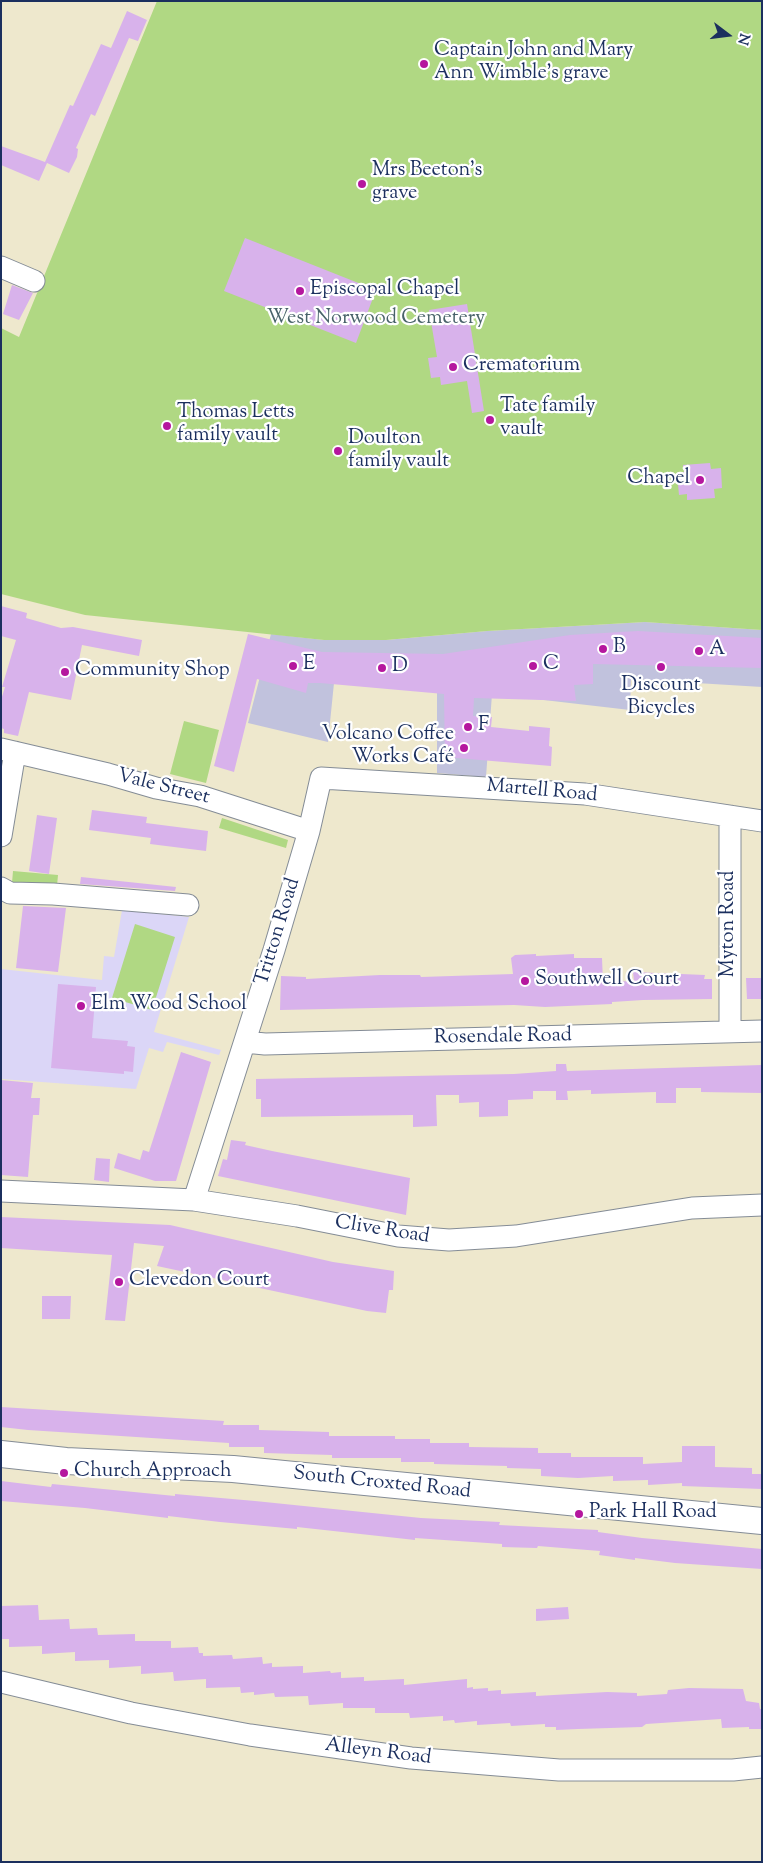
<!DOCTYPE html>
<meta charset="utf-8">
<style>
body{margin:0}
#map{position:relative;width:763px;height:1863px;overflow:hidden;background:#eee8cd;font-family:"Sorts Mill Goudy",serif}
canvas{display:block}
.frame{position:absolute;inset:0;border:2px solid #1b2f5e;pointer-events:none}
.north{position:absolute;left:703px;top:10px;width:50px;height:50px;-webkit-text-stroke:4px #fff;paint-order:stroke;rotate:105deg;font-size:14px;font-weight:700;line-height:20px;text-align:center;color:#1b2f5e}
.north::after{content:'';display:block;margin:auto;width:18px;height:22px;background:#1b2f5e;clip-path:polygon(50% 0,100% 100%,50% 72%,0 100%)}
</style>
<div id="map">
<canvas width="763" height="1863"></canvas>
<div class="frame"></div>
<div class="north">N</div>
</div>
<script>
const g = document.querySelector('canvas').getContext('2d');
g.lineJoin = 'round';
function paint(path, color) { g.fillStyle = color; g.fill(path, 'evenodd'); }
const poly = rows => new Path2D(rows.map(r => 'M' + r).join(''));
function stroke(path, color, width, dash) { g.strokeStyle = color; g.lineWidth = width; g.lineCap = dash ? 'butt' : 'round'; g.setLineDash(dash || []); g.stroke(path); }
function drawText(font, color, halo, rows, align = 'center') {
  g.font = font + ' "Sorts Mill Goudy",serif'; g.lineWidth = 4.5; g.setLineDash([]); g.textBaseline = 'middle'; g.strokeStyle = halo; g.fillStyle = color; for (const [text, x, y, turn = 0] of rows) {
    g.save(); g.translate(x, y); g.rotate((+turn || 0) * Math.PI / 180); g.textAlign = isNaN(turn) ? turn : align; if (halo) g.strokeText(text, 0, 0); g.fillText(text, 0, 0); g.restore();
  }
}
paint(poly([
 [122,910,189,917,154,1032,221,1050,219,1055,167,1042,163,1052,149,1048,136,1089,1,1079,1,969,102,980,104,956,114,957]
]), '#dbd6f7');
paint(poly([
 [645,622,762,630,762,687,631,679,630,710,492,694,486,777,437,773,437,690,334,683,328,742,248,723,271,634,324,640,386,640,487,631]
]), '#c1c2dd');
paint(poly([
 [157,1,762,1,762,630,645,622,487,631,386,640,324,640,85,615,1,594,1,328,19,337],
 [184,721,219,730,206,783,170,774],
 [222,818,288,840,286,848,219,828],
 [13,871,58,875,57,886,12,883],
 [135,924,175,937,152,1010,112,998]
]), '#b0d883');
paint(poly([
 [127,11,147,20,138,41,129,38,95,116,91,114,76,148,78,149,77,157,69,173,47,163,39,181,1,165,1,146,45,162,70,105,73,106,101,44,111,48],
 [245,238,376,290,356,343,224,291],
 [12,285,33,293,19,320,3,314],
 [467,304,484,411,472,413,467,381,441,385,440,377,431,378,428,358,437,357,429,310],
 [710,463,711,469,721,468,722,488,714,489,715,498,687,500,687,494,679,495,677,473,684,472,683,465],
 [1,606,27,613,26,618,61,628,73,627,142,640,139,656,82,645,71,700,29,692,18,736,4,733,4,729,1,728,1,700,5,687,2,687,16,640,1,636],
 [638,631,762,638,762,668,593,664,593,684,574,685,576,701,474,698,473,716,492,717,491,727,529,731,529,726,550,728,549,746,552,747,551,766,445,757,444,694,320,683,308,683,306,693,257,679,234,772,214,766,248,634,322,652,443,654,570,635],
 [92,810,147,817,146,823,208,831,206,851,150,844,151,838,89,830],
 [37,815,57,818,49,874,29,871],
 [81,877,176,887,175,891,80,884],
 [23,906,66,908,58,972,16,968],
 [536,954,536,956,574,954,574,958,602,958,603,982,634,981,633,972,705,975,704,979,712,979,712,999,643,1000,612,1002,612,1004,545,1007,514,1005,280,1010,281,976,306,977,306,979,380,975,420,975,421,977,513,974,511,958,515,955],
 [746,978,762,978,762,999,747,999],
 [58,984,96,987,92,1038,128,1041,127,1046,135,1047,133,1072,124,1071,124,1074,51,1068],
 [181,1052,211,1062,176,1181,155,1181,114,1168,118,1153,140,1160,143,1150,149,1152],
 [556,1064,566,1064,567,1071,762,1065,762,1093,701,1092,701,1088,676,1088,676,1103,656,1103,656,1092,591,1094,591,1090,567,1091,568,1100,556,1100,556,1091,533,1091,533,1099,508,1100,508,1116,479,1117,479,1102,459,1103,459,1095,436,1095,437,1126,413,1127,413,1115,261,1117,261,1099,256,1099,256,1079,514,1074,556,1071],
 [1,1080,33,1083,31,1098,40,1098,39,1115,33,1115,28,1177,1,1175],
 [231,1140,246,1142,245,1145,272,1151,410,1178,406,1215,218,1176,223,1159,227,1160],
 [96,1158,110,1159,109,1182,94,1180],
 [1,1217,170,1225,333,1262,394,1271,393,1290,389,1290,386,1313,367,1311,157,1266,164,1246,134,1243,125,1321,105,1320,112,1255,1,1248],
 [42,1296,71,1296,70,1319,42,1319],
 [1,1407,224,1421,223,1425,259,1425,259,1430,329,1432,329,1436,395,1436,395,1439,430,1439,430,1443,469,1443,469,1447,538,1448,538,1453,571,1453,571,1457,643,1457,643,1464,682,1462,682,1446,715,1446,715,1467,752,1468,752,1474,762,1474,762,1489,682,1486,682,1483,648,1485,648,1480,613,1481,613,1476,578,1478,541,1476,541,1469,507,1468,507,1466,434,1464,434,1462,401,1462,401,1458,332,1458,332,1455,264,1453,264,1447,229,1447,229,1443,28,1430,1,1427],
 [1,1481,51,1487,52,1484,175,1496,175,1494,255,1501,421,1518,500,1522,499,1525,598,1530,598,1532,642,1538,762,1549,762,1569,675,1563,635,1558,635,1560,599,1555,600,1551,538,1546,537,1548,502,1547,502,1544,415,1538,415,1540,297,1527,297,1529,220,1522,168,1516,168,1518,85,1508,1,1501],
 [38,1605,39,1620,69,1619,70,1629,97,1628,98,1635,135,1634,135,1641,171,1641,171,1648,198,1647,199,1653,203,1653,203,1656,232,1655,233,1659,262,1657,263,1664,272,1663,272,1667,303,1666,303,1673,330,1671,331,1673,341,1672,341,1678,364,1677,364,1681,404,1679,404,1685,467,1679,467,1688,473,1687,473,1689,488,1688,488,1691,501,1690,501,1694,536,1692,536,1696,607,1692,637,1693,637,1696,667,1694,668,1690,689,1688,743,1689,746,1701,759,1703,760,1709,762,1709,761,1729,749,1729,749,1727,722,1728,721,1719,646,1724,642,1727,578,1729,556,1730,556,1727,545,1727,545,1724,511,1726,510,1723,477,1725,477,1721,455,1723,454,1720,443,1721,443,1716,410,1718,409,1713,375,1713,375,1708,343,1708,343,1703,309,1705,308,1696,275,1697,274,1693,254,1695,254,1692,241,1693,240,1687,206,1688,206,1679,174,1681,173,1672,141,1674,141,1666,109,1668,109,1660,75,1661,75,1652,42,1654,42,1646,9,1647,9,1639,1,1639,1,1606],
 [568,1607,569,1619,536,1621,536,1609]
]), '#d8b2eb');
const minor = poly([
 [1,267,34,281],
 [1,749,108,774,156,788,200,796,309,831],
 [730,816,730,1031],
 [1,836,15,752],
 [1,888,10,893,53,894,188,905],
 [245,1042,265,1044,762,1031],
 [1,1191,194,1200,297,1216,398,1236,449,1240,516,1236,692,1208,762,1205],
 [194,1200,274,950,309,831,321,778,585,794,762,821],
 [1,1682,131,1713,250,1735,411,1758,559,1770,733,1770,762,1767]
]);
const major = poly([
 [1,1454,66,1461,233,1469,762,1521]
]);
stroke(minor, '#848c96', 23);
stroke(major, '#848c96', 28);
stroke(minor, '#fff', 21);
stroke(major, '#fff', 26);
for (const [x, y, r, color] of [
 [424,64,5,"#b5179e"],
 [362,184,5,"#b5179e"],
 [300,291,5,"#b5179e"],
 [453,367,5,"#b5179e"],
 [490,420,5,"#b5179e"],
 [167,426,5,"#b5179e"],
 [338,451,5,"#b5179e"],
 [700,480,5,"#b5179e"],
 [603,649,5,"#b5179e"],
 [699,651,5,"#b5179e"],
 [293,666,5,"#b5179e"],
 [533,666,5,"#b5179e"],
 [661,667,5,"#b5179e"],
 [382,668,5,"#b5179e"],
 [65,672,5,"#b5179e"],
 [468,727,5,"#b5179e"],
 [464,748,5,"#b5179e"],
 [525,981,5,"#b5179e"],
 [81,1006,5,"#b5179e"],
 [119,1282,5,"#b5179e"],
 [64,1473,5,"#b5179e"],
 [579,1514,5,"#b5179e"]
]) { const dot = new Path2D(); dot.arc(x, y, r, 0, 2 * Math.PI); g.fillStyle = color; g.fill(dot); stroke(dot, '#fff', 2); }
drawText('20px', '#1b2f5e', '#fff', [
 ["Captain John and Mary",434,52],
 ["Ann Wimble's grave",434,75],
 ["Mrs Beeton's",372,172],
 ["grave",372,195],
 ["Episcopal Chapel",310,291],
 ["Crematorium",463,367],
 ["Tate family",500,408],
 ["vault",500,431],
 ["Thomas Letts",177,414],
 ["family vault",177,437],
 ["Doulton",348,440],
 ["family vault",348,463],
 ["Chapel",690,480,"right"],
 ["B",613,649],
 ["A",709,651],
 ["E",303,666],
 ["C",543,666],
 ["D",392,668],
 ["Community Shop",75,672],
 ["Discount",661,687,"center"],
 ["Bicycles",661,710,"center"],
 ["F",478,727],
 ["Volcano Coffee",454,736,"right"],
 ["Works Café",454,759,"right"],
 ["Southwell Court",535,981],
 ["Elm Wood School",91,1006],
 ["Clevedon Court",129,1282],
 ["Church Approach",74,1473],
 ["Park Hall Road",589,1514]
], 'left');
drawText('20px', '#486269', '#fff', [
 ["West Norwood Cemetery",376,320]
]);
drawText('20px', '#1b2f5e', '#fff', [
 ["Vale Street",163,788,14],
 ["Martell Road",542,792,5],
 ["Myton Road",730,924,-90],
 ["Tritton Road",279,932,-73],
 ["Rosendale Road",503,1038,-1],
 ["Clive Road",382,1231,9],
 ["South Croxted Road",382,1484,6],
 ["Alleyn Road",378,1753,7]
]);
</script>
